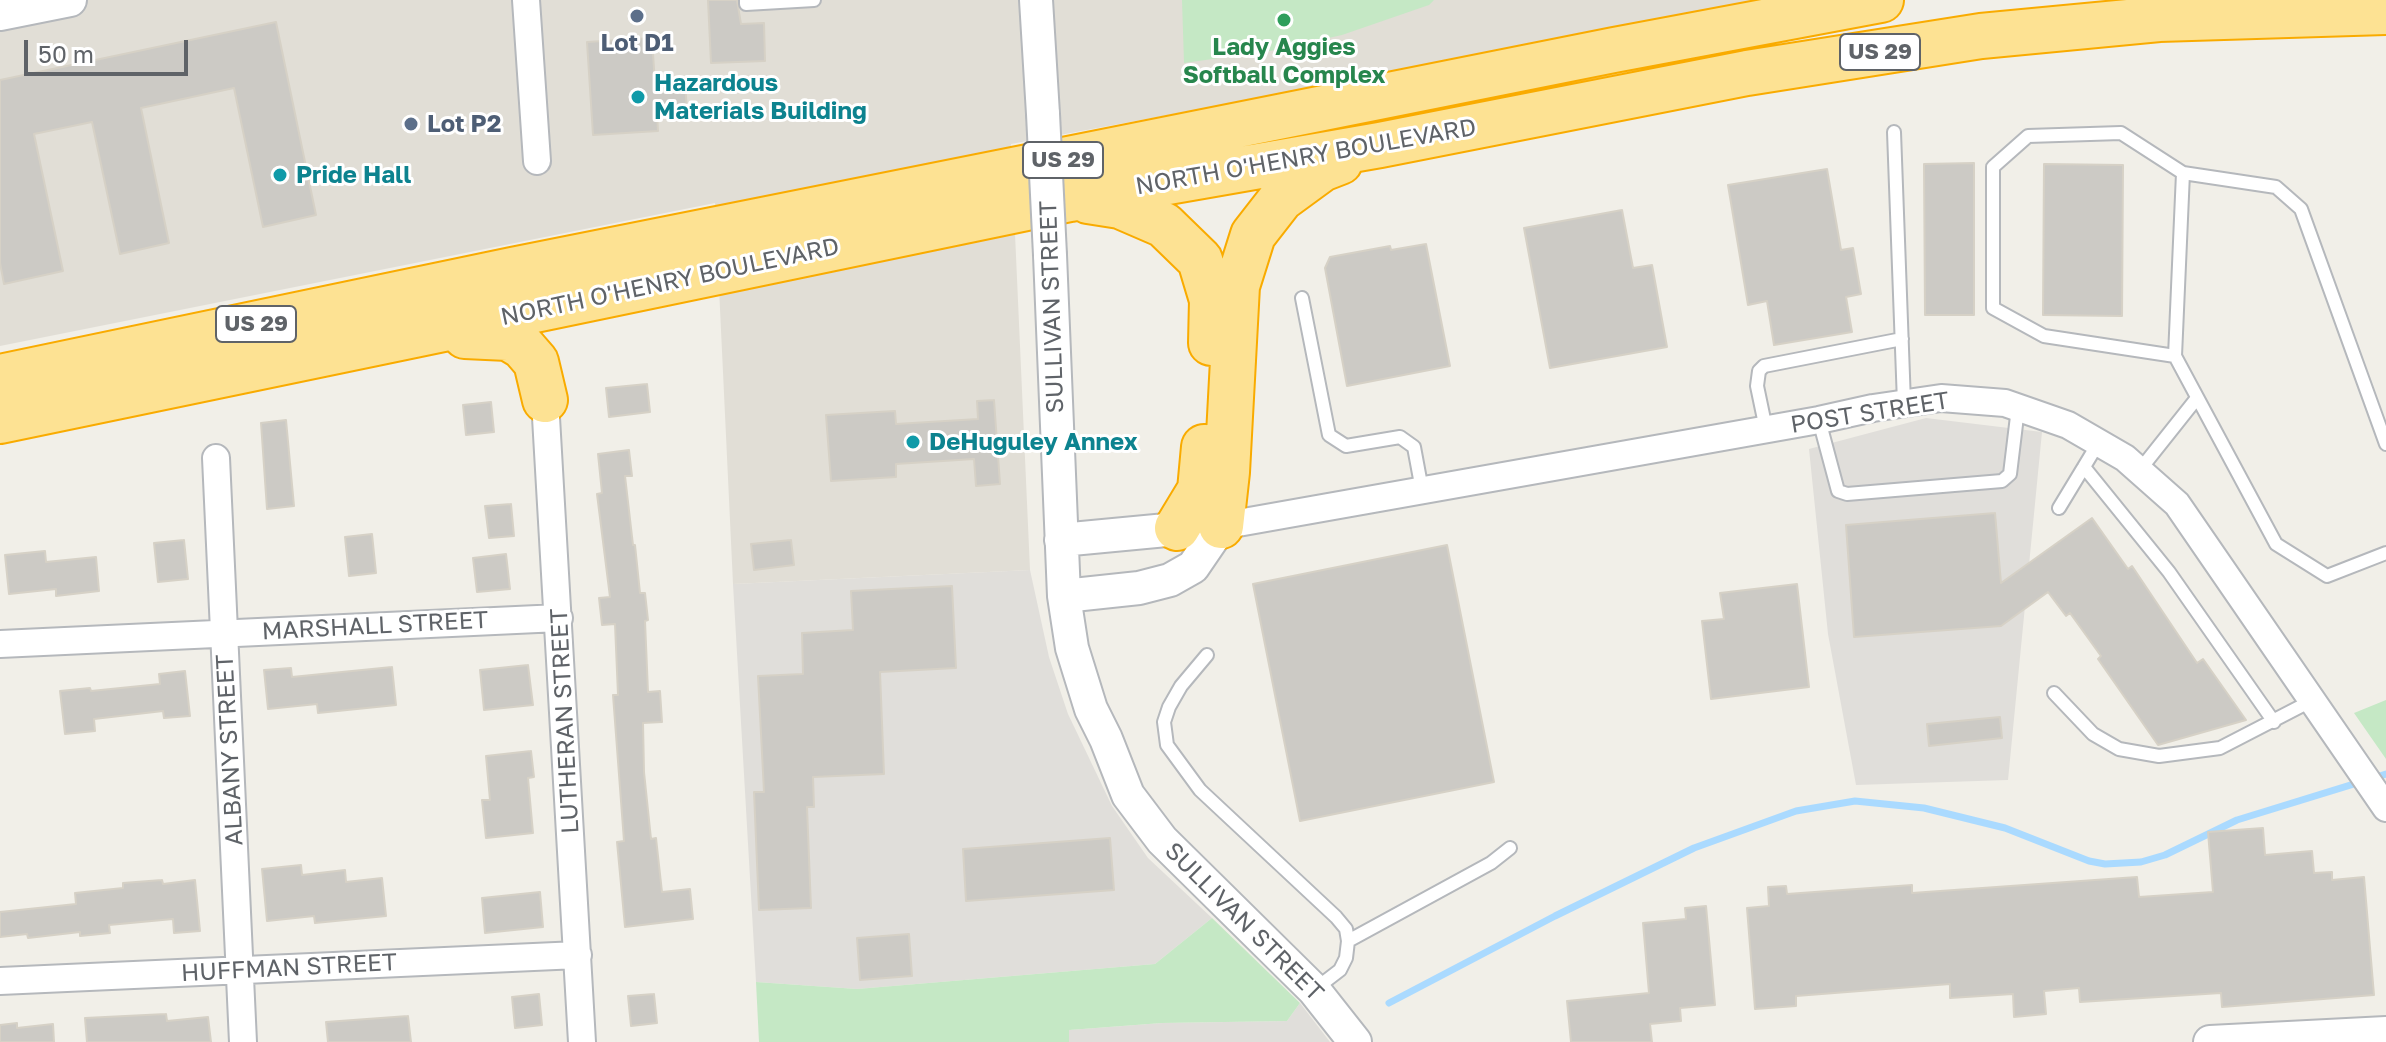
<!DOCTYPE html>
<style>
body{margin:0}
#map{position:relative;width:2386px;height:1042px;overflow:hidden;background:#f1efe8;font-family:"Golos Text",sans-serif}
canvas{display:block}
.scale{position:absolute;left:24px;top:40px;width:164px;height:36px;box-sizing:border-box;border:4px solid #5f6368;border-top:0;padding-left:10px;font-size:24px;line-height:28px;white-space:nowrap;color:#5f6368;-webkit-text-stroke:6px #fff;paint-order:stroke}
</style>
<div id="map">
<canvas width="2386" height="1042"></canvas>
<div class="scale">50 m</div>
</div>
<script>
const g = document.querySelector('canvas').getContext('2d');
g.lineJoin = 'round';
function paint(path, color) { g.fillStyle = color; g.fill(path, 'evenodd'); }
const poly = rows => new Path2D(rows.map(r => 'M' + r).join(''));
function stroke(path, color, width, dash) { g.strokeStyle = color; g.lineWidth = width; g.lineCap = dash ? 'butt' : 'round'; g.setLineDash(dash || []); g.stroke(path); }
function drawText(font, color, halo, rows, align = 'center') {
  g.font = font + ' "Golos Text",sans-serif'; g.lineWidth = 6; g.setLineDash([]); g.textBaseline = 'middle'; g.strokeStyle = halo; g.fillStyle = color; for (const [text, x, y, turn = 0] of rows) {
    g.save(); g.translate(x, y); g.rotate((+turn || 0) * Math.PI / 180); g.textAlign = isNaN(turn) ? turn : align; if (halo) g.strokeText(text, 0, 0); g.fillText(text, 0, 0); g.restore();
  }
}
paint(poly([
 [1926,418,2042,432,2008,780,1856,785,1828,634,1809,449],
 [1030,570,1049,657,1068,714,1112,806,1148,858,1212,918,1155,964,857,989,756,982,733,584],
 [1300,1003,1330,1042,1069,1042,1069,1030,1162,1023,1287,1021]
]), '#e0deda');
paint(poly([
 [0,0,1791,0,1011,144,1030,570,733,584,715,203,0,346]
]), '#e1ded6');
paint(poly([
 [1182,0,1434,0,1429,5,1342,35,1270,51,1184,63],
 [2386,700,2386,759,2354,713],
 [1212,918,1300,1003,1287,1021,1162,1023,1069,1030,1069,1042,759,1042,756,982,857,989,1155,964]
]), '#c5e8c5');
stroke(poly([
 [1389,1003,1555,916,1694,848,1796,811,1855,801,1924,808,2005,828,2089,861,2105,864,2141,862,2165,855,2237,820,2386,774]
]), '#aadaff', 7);
const building = poly([
 [708,0,737,0,741,24,764,23,765,61,711,63,708,0],
 [276,22,316,215,263,227,234,88,141,108,169,243,120,254,92,122,34,134,63,271,4,284,0,263,0,80,276,22],
 [652,38,655,84,685,82,687,111,657,113,658,131,593,135,587,42,652,38],
 [1974,163,1974,315,1925,315,1924,164,1974,163],
 [2044,164,2123,165,2122,316,2043,315,2044,164],
 [1827,169,1841,250,1853,248,1861,294,1846,297,1852,332,1774,345,1767,301,1748,305,1728,185,1827,169],
 [1622,210,1633,268,1652,265,1667,347,1550,368,1524,228,1622,210],
 [1426,244,1450,366,1347,386,1325,268,1330,257,1390,246,1391,250,1426,244],
 [647,384,650,412,609,417,606,388,647,384],
 [994,400,1000,484,976,486,974,459,896,464,896,477,831,481,826,415,895,411,896,424,978,419,977,401,994,400],
 [491,402,494,432,466,435,463,405,491,402],
 [286,420,294,506,267,509,261,423,286,420],
 [629,450,632,476,625,476,633,545,635,545,640,593,645,593,648,620,645,621,648,692,660,691,662,722,643,723,644,772,651,839,656,838,662,892,690,889,693,919,625,927,617,842,624,841,613,695,618,695,615,624,602,625,599,598,610,597,597,494,602,493,598,454,629,450],
 [511,504,514,536,489,538,485,506,511,504],
 [1995,513,2001,583,2092,518,2128,569,2132,566,2197,663,2203,659,2246,720,2158,745,2098,659,2101,656,2070,613,2066,616,2048,592,2001,626,1854,637,1846,525,1995,513],
 [372,534,376,573,349,576,345,537,372,534],
 [184,540,188,579,158,582,154,543,184,540],
 [791,540,794,565,754,570,751,544,791,540],
 [1447,545,1494,782,1300,821,1253,584,1447,545],
 [45,551,46,562,96,557,99,591,56,596,56,589,9,594,5,555,45,551],
 [506,554,510,589,477,592,473,558,506,554],
 [1797,584,1809,687,1711,699,1702,621,1724,619,1720,593,1797,584],
 [952,586,956,668,880,672,884,774,813,777,814,807,807,807,811,908,759,910,754,792,764,792,758,676,803,674,802,633,853,630,851,591,952,586],
 [528,665,533,705,484,710,480,670,528,665],
 [392,667,396,705,318,713,317,704,268,709,264,670,291,668,292,677,392,667],
 [185,671,190,716,164,718,163,711,94,719,95,731,65,734,60,691,90,688,91,691,160,684,159,674,185,671],
 [2000,717,2002,738,1929,746,1927,724,2000,717],
 [531,751,534,777,528,778,533,833,486,838,482,800,490,800,486,756,531,751],
 [2263,828,2265,855,2312,851,2314,873,2332,872,2332,880,2364,877,2374,995,2222,1007,2221,993,2080,1002,2079,988,2044,991,2046,1014,2014,1017,2013,994,1950,998,1950,984,1796,996,1796,1006,1755,1009,1747,908,1769,906,1768,887,1786,886,1787,894,1912,885,1912,893,2137,877,2139,897,2213,892,2208,832,2263,828],
 [1110,838,1114,890,966,901,963,849,1110,838],
 [301,865,302,875,345,870,346,882,382,878,386,916,315,923,314,916,267,921,262,869,301,865],
 [162,880,163,884,195,880,200,931,174,933,173,919,109,925,110,933,80,936,80,932,28,938,27,934,0,937,0,912,76,904,75,893,123,888,123,883,162,880],
 [540,892,543,927,485,933,482,898,540,892],
 [1706,906,1715,1005,1680,1008,1681,1021,1650,1024,1652,1042,1571,1042,1567,1001,1649,993,1643,923,1686,919,1685,908,1706,906],
 [909,934,912,976,860,980,857,938,909,934],
 [539,994,542,1025,515,1028,512,997,539,994],
 [654,994,657,1023,631,1026,628,996,654,994],
 [166,1014,167,1021,208,1017,211,1042,87,1042,85,1018,166,1014],
 [408,1016,411,1042,328,1042,326,1022,408,1016],
 [17,1023,17,1028,53,1024,54,1042,0,1042,0,1025,17,1023]
]);
paint(building, '#cccac5');
stroke(building, '#d6d1c6', 2);
const service = poly([
 [746,0,746,4,814,0],
 [1894,132,1904,403],
 [1302,298,1329,435,1346,446,1400,437,1414,447,1422,490],
 [2175,356,2183,173],
 [1819,420,1838,491,1847,494,2002,481,2010,474,2018,408],
 [1766,429,1757,386,1759,371,1764,366,1902,339],
 [2386,444,2301,209,2276,187,2183,173,2121,133,2028,136,1993,167,1993,308,2044,336,2175,356,2276,544,2327,576,2386,553],
 [2084,467,2169,572,2274,722],
 [2139,471,2197,398],
 [2059,508,2099,442],
 [1207,655,1181,686,1169,707,1164,722,1167,745,1200,790,1336,917,1346,929,1348,941,1346,958,1340,970,1314,990],
 [2054,693,2093,734,2119,749,2159,756,2220,748,2311,701],
 [1348,941,1491,863,1510,848]
]);
const minor = poly([
 [526,0,537,161],
 [545,400,582,1042],
 [216,458,243,1042],
 [1221,526,1819,420,1873,408,1941,398,2005,403,2068,425,2125,458,2177,504,2386,808],
 [0,644,559,618],
 [0,981,578,955]
]);
const tertiary = poly([
 [1036,0,1043,114],
 [0,14,70,0],
 [1050,255,1064,596,1072,648,1091,709,1106,739,1128,795,1162,840,1314,990,1355,1042],
 [1061,540,1198,527],
 [1064,596,1139,588,1170,580,1193,567,1221,526],
 [2210,1042,2386,1033]
]);
const motorway = poly([
 [1088,201,1120,206,1164,225,1200,260,1212,300,1211,343],
 [465,336,508,338,523,347,536,362,545,400],
 [0,377,512,270,1614,50,1881,0],
 [0,421,1070,199,1380,145,1747,73,1981,36,2159,19,2386,12],
 [1221,526,1227,472,1237,286,1253,235,1281,199,1322,169,1340,162],
 [1177,528,1200,490,1204,447]
]);
stroke(service, '#b5b8bc', 16);
stroke(minor, '#b5b8bc', 30);
stroke(tertiary, '#b5b8bc', 36);
stroke(motorway, '#f9ab00', 48);
stroke(service, '#fff', 12);
stroke(minor, '#fff', 26);
stroke(tertiary, '#fff', 32);
stroke(motorway, '#fde293', 44);
const tertiaryBridge = poly([
 [1043,114,1050,255]
]);
stroke(tertiaryBridge, '#b5b8bc', 36, []);
stroke(tertiaryBridge, '#fff', 32);
for (const [x, y, r, color] of [
 [637,16,8,"#5c6f8a"],
 [1284,20,8,"#2e9e5b"],
 [638,97,8,"#0f9aa8"],
 [411,124,8,"#5c6f8a"],
 [280,175,8,"#0f9aa8"],
 [913,442,8,"#0f9aa8"]
]) { const dot = new Path2D(); dot.arc(x, y, r, 0, 2 * Math.PI); g.fillStyle = color; g.fill(dot); stroke(dot, '#fff', 3); }
for (const [x, y, w] of [
 [1880,52,80],
 [1063,160,80],
 [256,324,80]
]) { const box = new Path2D(); box.roundRect(x - w / 2, y - 18, w, 36, 6); g.fillStyle = '#fff'; g.fill(box); stroke(box, '#5f6368', 2); }
drawText('bold 22px', '#5f6368', null, [
 ["US 29",1880,52],
 ["US 29",1063,160],
 ["US 29",256,324]
]);
drawText('bold 24px', '#4e5e75', '#fff', [
 ["Lot D1",637,43],
 ["Lot P2",427,124,"left"]
]);
drawText('bold 24px', '#27864d', '#fff', [
 ["Lady Aggies",1284,47],
 ["Softball Complex",1284,75]
]);
drawText('bold 24px', '#0d838f', '#fff', [
 ["Hazardous",654,83],
 ["Materials Building",654,111],
 ["Pride Hall",296,175],
 ["DeHuguley Annex",929,442]
], 'left');
drawText('24px', '#5f6368', '#fff', [
 ["NORTH O'HENRY BOULEVARD",1306,157,-10],
 ["NORTH O'HENRY BOULEVARD",670,282,-12],
 ["SULLIVAN STREET",1052,307,-92],
 ["POST STREET",1870,413,-9],
 ["MARSHALL STREET",375,626,-3],
 ["LUTHERAN STREET",565,721,-93],
 ["ALBANY STREET",230,750,-93],
 ["SULLIVAN STREET",1244,922,45],
 ["HUFFMAN STREET",289,968,-3]
]);
</script>
